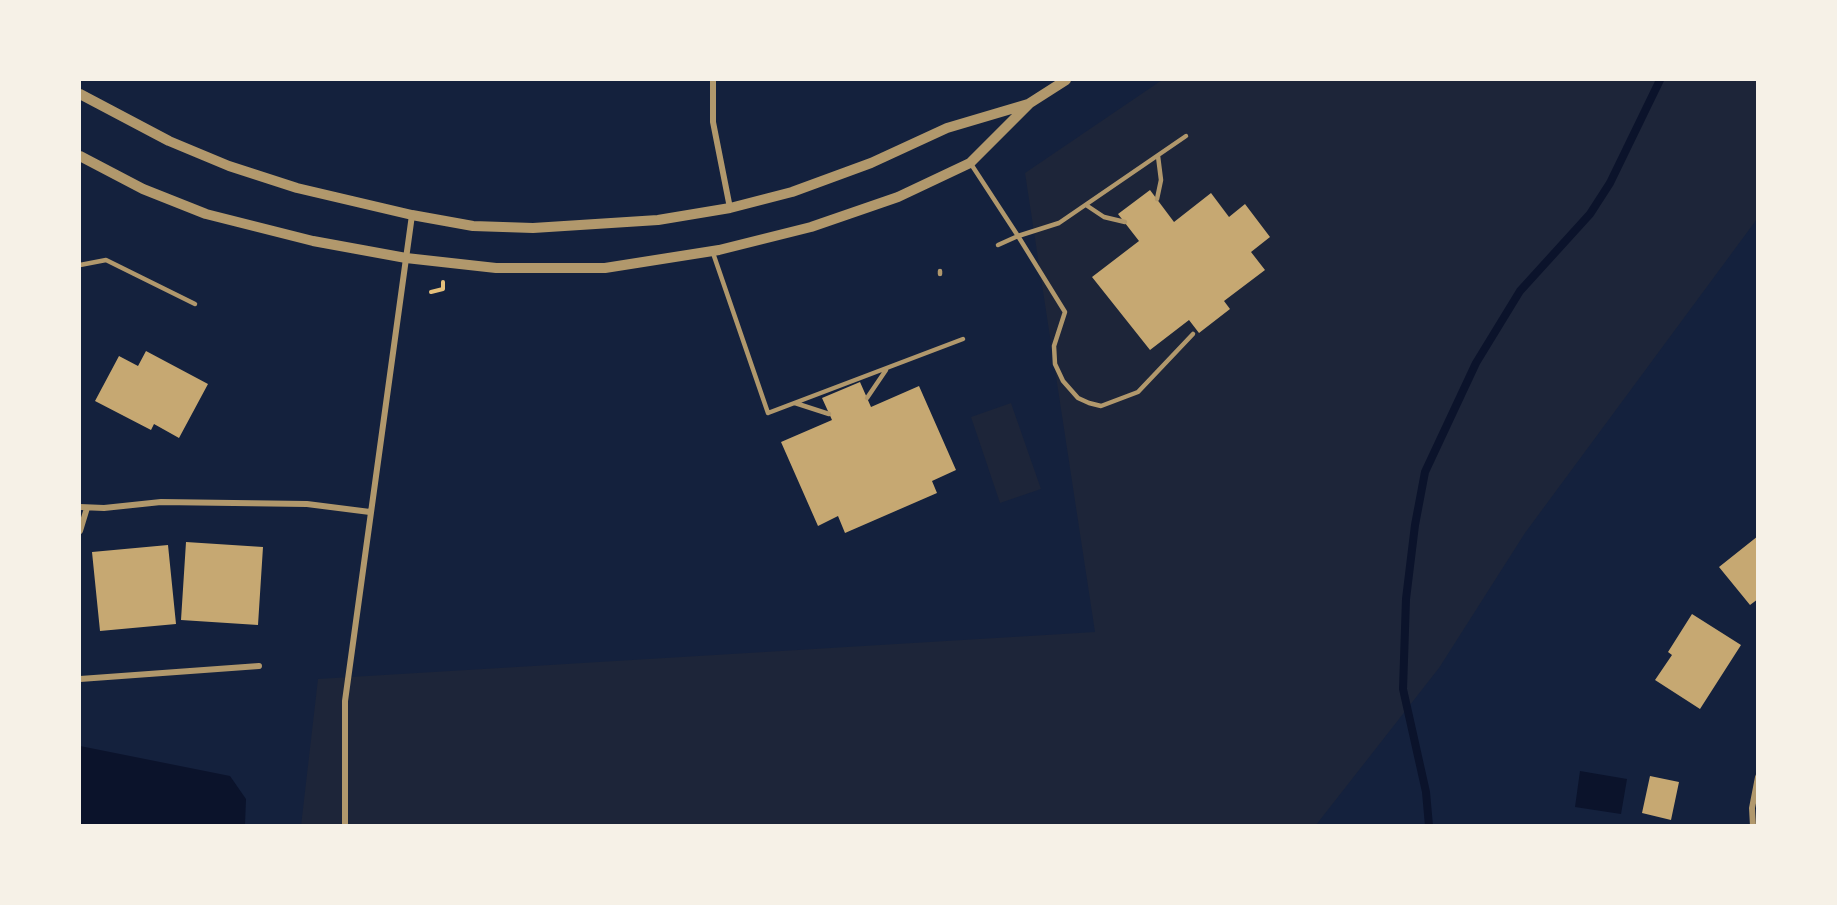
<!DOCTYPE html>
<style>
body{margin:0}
#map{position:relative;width:1837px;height:905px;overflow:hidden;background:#14213d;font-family:Roboto,sans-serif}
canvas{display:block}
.frame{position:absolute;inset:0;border:81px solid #f6f1e7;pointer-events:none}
</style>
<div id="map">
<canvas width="1837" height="905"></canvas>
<div class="frame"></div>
</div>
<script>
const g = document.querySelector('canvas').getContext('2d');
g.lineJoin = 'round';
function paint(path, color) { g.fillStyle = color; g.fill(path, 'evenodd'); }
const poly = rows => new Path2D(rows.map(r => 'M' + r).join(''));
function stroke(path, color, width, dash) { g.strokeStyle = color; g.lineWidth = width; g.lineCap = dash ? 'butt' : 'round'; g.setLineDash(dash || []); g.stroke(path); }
paint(poly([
 [1162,80,1757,80,1757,219,1525,533,1439,668,1316,825,301,826,318,679,1095,632,1025,173],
 [1011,403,1041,489,1000,503,971,417]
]), '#1d2539');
paint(poly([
 [80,746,230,776,246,799,245,825,80,825],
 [1580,771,1627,779,1621,814,1575,807]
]), '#0b132b');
stroke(poly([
 [1429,826,1426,792,1403,689,1406,599,1415,525,1425,472,1476,363,1520,291,1590,214,1610,183,1660,80]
]), '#0b132b', 8);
paint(poly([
 [1150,190,1174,222,1211,193,1229,217,1245,204,1270,237,1251,252,1265,270,1224,301,1230,309,1199,333,1189,320,1150,350,1092,277,1139,241,1118,214],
 [146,351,208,384,179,438,154,424,151,430,95,401,119,356,138,366],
 [860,382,871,407,919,386,956,470,932,481,937,493,845,533,838,516,818,526,781,442,832,420,822,398],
 [1758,536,1758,599,1750,605,1719,567],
 [186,542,263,547,258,625,181,620],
 [168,545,176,624,100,631,92,552],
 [1692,614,1741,645,1700,709,1655,680,1672,655,1668,652],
 [1650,776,1679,782,1671,820,1642,813]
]), '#c6a872');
stroke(poly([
 [431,292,443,289,443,282]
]), '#e5c07b', 4);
stroke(poly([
 [1186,136,1059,223,1018,236,1065,312,1054,346,1055,364,1063,381,1078,398,1089,403,1101,406,1138,392,1193,334],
 [971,164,1018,236,998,245],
 [1157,199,1161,180,1158,156],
 [1086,205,1104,217,1125,222],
 [713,253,768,413,963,339],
 [80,265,106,260,195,304],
 [940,274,940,271],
 [867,398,886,370],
 [795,403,829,414]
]), '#b1986c', 4.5);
stroke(poly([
 [713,80,713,122,730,208],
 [80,507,104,508,161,502,307,504,370,512],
 [80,531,87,508],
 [80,679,259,666],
 [345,826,345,701,412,215],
 [1753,826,1752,808,1758,777]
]), '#b1986c', 6);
stroke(poly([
 [80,94,169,141,229,166,297,188,412,215,473,226,533,228,658,220,730,208,792,192,871,163,947,128,1028,104],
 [80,156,143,189,206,214,313,241,406,258,496,268,605,268,719,250,811,227,898,197,970,163,1030,103,1066,80]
]), '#b1986c', 10);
</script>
